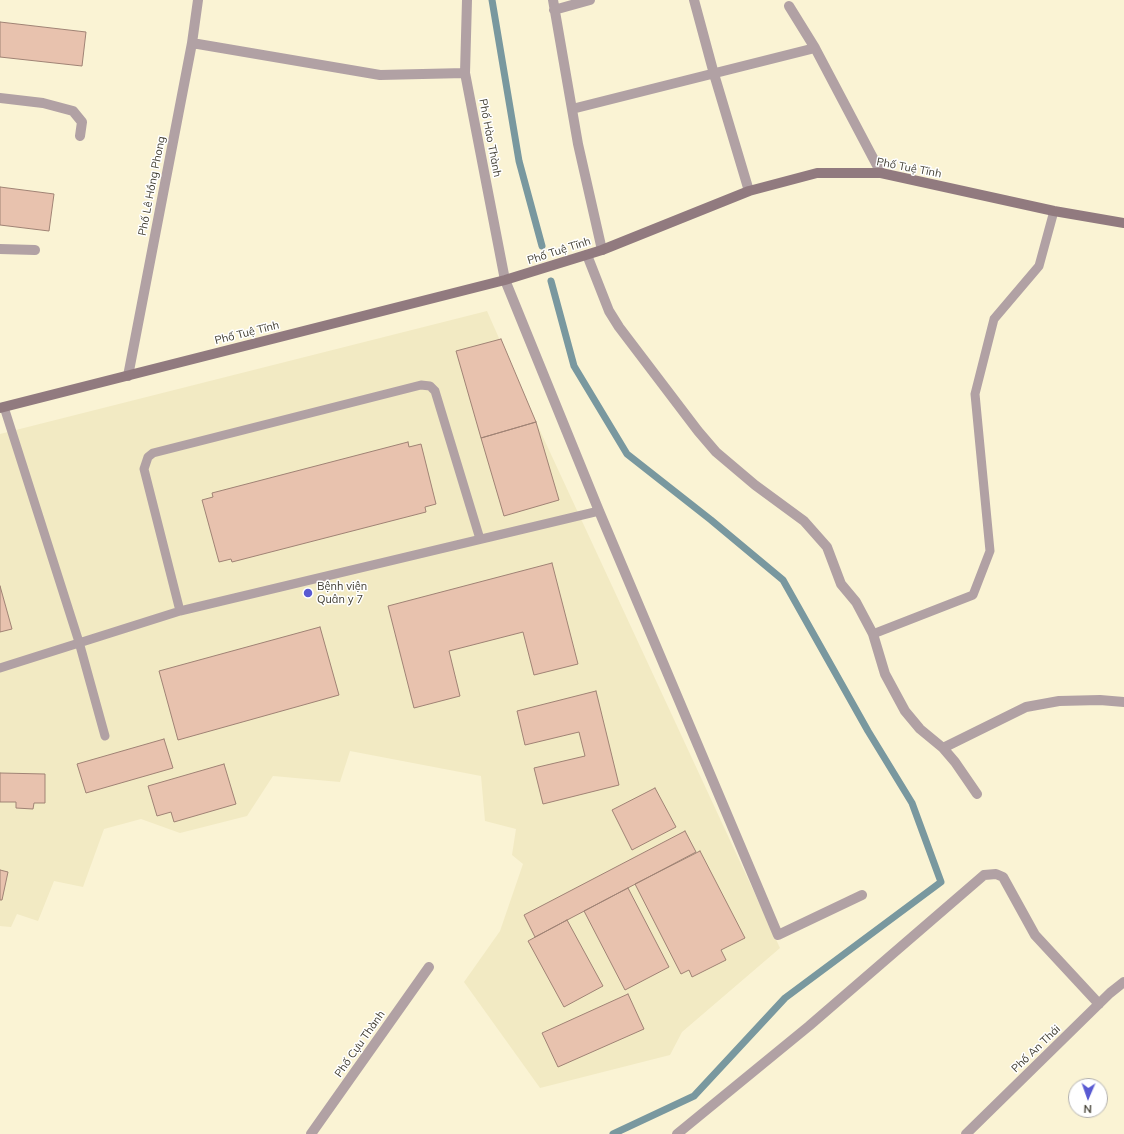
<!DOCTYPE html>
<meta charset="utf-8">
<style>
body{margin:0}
#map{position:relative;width:1124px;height:1134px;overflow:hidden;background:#faf3d4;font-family:Mulish,sans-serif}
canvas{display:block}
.north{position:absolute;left:1068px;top:1078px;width:40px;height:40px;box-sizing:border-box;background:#fff;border:1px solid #b3b1ad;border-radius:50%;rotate:182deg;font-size:11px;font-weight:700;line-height:16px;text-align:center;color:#403d31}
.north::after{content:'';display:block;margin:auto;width:14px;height:18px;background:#595ad2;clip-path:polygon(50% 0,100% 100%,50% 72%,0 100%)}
</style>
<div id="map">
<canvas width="1124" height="1134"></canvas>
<div class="north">N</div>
</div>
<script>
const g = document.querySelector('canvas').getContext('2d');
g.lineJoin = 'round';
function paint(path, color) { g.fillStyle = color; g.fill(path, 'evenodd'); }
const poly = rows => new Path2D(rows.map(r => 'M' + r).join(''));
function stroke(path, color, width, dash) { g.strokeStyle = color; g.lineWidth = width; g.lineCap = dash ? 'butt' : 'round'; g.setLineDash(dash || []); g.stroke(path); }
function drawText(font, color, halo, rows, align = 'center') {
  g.font = font + ' Mulish,sans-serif'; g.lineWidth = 3; g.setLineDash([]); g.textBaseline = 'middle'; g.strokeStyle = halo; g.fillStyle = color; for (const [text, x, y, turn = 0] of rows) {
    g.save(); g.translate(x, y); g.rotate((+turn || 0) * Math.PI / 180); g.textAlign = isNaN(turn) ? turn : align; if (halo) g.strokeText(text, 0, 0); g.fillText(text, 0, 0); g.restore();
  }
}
paint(poly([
 [487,311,536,422,780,948,682,1032,670,1055,540,1088,464,982,500,931,523,864,512,855,516,829,485,821,481,776,350,751,340,782,273,776,247,816,180,833,141,819,104,829,83,887,54,881,38,921,17,914,11,927,0,926,0,434]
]), '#f2eac3');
stroke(poly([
 [492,0,519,161,542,246],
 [551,281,574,366,627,454,711,520,783,580,868,731,912,803,941,882,785,998,694,1096,613,1134]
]), '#79989f', 7);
const building = poly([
 [0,22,86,32,82,66,0,57,0,22],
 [0,187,54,194,49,231,0,225,0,187],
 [501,339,536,422,481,438,456,351,501,339],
 [536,422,559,500,504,516,481,438,536,422],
 [408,442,409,447,421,444,436,504,425,507,426,512,232,562,231,559,219,562,202,500,213,497,212,493,408,442],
 [552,563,578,664,534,675,523,632,449,651,460,696,414,708,388,606,552,563],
 [0,586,12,629,0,632,0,586],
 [320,627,339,695,178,740,159,671,320,627],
 [596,691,619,785,543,804,534,768,585,756,579,732,525,745,517,711,596,691],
 [164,739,173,768,86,793,77,764,164,739],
 [224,764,236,804,174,822,171,812,157,816,148,786,224,764],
 [0,773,45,774,45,803,34,803,33,809,16,808,16,802,0,802,0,773],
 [655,788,676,827,632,850,612,810,655,788],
 [685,831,696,852,535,937,524,915,685,831],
 [700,851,745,938,721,950,726,960,692,977,689,970,681,974,635,884,700,851],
 [0,870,8,872,2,900,0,900,0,870],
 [628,888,669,967,625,990,584,911,628,888],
 [567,920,603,986,564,1007,528,941,567,920],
 [628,994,644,1029,558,1067,542,1033,628,994]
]);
paint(building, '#e8c2ae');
stroke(building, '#a08375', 1);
stroke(poly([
 [4,407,79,642,105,736],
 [180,611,144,469,148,457,153,453,421,385,430,386,435,391,480,539],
 [873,634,973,595,990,551,975,394,994,319,1039,266,1054,211],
 [0,668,180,611,599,511]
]), '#b1a1a4', 9);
stroke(poly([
 [467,0,465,73,505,280,599,511,778,935,862,895],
 [553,0,578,144,602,250],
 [694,0,714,74,749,191],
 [789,6,815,48],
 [554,10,590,0],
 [192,43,380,75,465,73],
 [0,98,43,103,73,111,82,122,80,136],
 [572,109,815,48,881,173],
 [0,249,35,250],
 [587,255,609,311,619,327,698,431,716,452,755,485,804,521,827,547,841,584,856,602,873,634,885,674,905,711,920,729,943,748,955,762,977,794],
 [128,376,192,43,198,0],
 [943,748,1026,707,1059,701,1100,700,1124,702],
 [311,1134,429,967],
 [677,1134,809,1026,984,875,996,874,1003,877,1035,935,1099,1004],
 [966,1134,1110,993,1124,982]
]), '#b1a1a4', 10);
stroke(poly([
 [0,408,505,280,602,250,749,191,817,173,881,173,1054,211,1124,223]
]), '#917a7f', 10);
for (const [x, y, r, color] of [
 [308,593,5,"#595ad2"]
]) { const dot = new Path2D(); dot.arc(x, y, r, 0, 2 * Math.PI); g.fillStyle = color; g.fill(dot); stroke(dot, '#fff', 1.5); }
drawText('11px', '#403d31', '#fff', [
 ["Phố Hào Thành",490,138,79],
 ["Phố Tuệ Tĩnh",909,168,11],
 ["Phố Lê Hồng Phong",152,186,-79],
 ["Phố Tuệ Tĩnh",559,251,-18],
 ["Phố Tuệ Tĩnh",247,333,-14],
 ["Phố Cựu Thành",360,1044,-55],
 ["Phố An Thái",1036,1049,-44]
]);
drawText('11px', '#403d31', '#fff', [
 ["Bệnh viện",317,587],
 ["Quân y 7",317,600]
], 'left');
</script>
